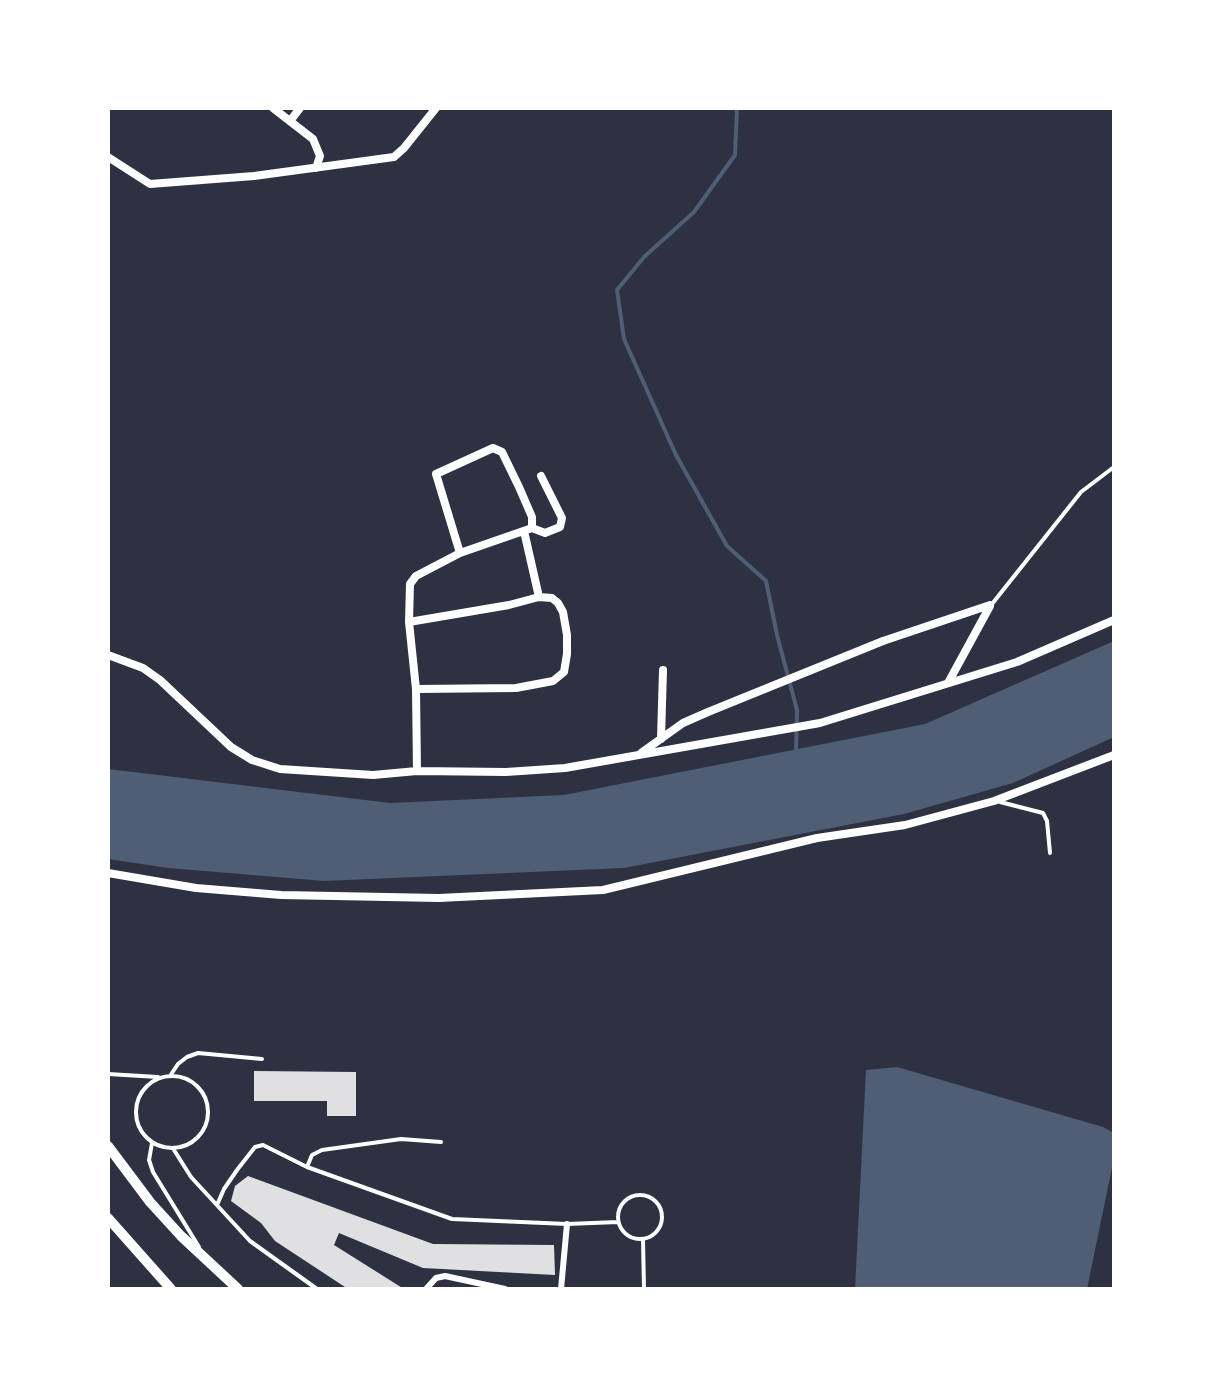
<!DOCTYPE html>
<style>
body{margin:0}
#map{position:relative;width:1222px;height:1397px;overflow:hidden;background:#2d3142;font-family:"IBM Plex Sans",sans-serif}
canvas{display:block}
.frame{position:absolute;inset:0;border:110px solid #fff;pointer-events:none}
</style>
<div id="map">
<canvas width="1222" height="1397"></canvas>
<div class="frame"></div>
</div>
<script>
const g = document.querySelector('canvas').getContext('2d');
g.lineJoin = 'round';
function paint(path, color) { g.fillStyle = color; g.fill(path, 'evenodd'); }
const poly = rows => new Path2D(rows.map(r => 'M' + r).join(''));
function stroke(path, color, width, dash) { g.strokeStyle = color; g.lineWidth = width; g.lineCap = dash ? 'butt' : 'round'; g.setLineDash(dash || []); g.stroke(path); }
paint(poly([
 [1114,641,1114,737,1013,783,904,814,624,868,324,881,168,868,108,859,108,769,390,803,564,795,925,724],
 [897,1067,1103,1127,1114,1133,1114,1158,1087,1289,855,1289,866,1070]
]), '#4f5d75');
stroke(poly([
 [737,108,735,155,694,212,644,257,617,290,624,339,676,455,727,546,766,581,777,635,797,710,796,752]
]), '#4f5d75', 4);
paint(poly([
 [254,1071,356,1072,356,1116,327,1116,327,1101,254,1101],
 [248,1176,433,1244,554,1245,555,1275,423,1268,339,1233,334,1245,404,1289,348,1289,275,1241,261,1223,231,1201,235,1186]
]), '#e0e0e3');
stroke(poly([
 [992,604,1081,492,1114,467],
 [1000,802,1043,813,1047,821,1050,853],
 [108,1074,158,1077],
 '136 1112a36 36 0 1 1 72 0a36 36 0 1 1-72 0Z',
 [170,1076,178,1064,187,1057,198,1053,262,1059],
 [152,1143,149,1160,153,1172,199,1247],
 [174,1150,191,1177,250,1241,317,1289],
 [307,1167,312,1155,322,1150,401,1139,441,1142],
 '618 1217a22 22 0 1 1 44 0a22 22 0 1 1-44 0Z',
 [217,1205,224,1189,237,1170,255,1147,263,1145,307,1167,452,1219,567,1224,618,1222],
 [643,1240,644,1289]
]), '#fff', 4);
stroke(poly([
 [426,1289,436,1278,445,1276,505,1289],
 [561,1289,567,1224]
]), '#fff', 6);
stroke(poly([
 [273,108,313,139,320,156,316,168],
 [290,121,300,108],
 [108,157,150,184,254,176,394,157,404,148,436,108],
 [524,531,539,597],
 [460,553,436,474,493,448,502,452,519,487,532,517,532,528],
 [409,622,509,605,539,597,552,598,558,603,563,612,567,635,567,654,564,672,553,681,516,688,416,689],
 [108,655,143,668,160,680,231,747,252,760,280,769,373,775,417,771,506,772,565,768,820,723,1017,662,1114,620],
 [948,683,990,606],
 [661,739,663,670],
 [641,753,683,723,708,712,883,641,990,605],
 [417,771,416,689,409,622,410,584,416,576,460,553,532,528,545,533,560,527,562,518,541,476],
 [108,873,196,888,281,895,439,898,603,890,817,838,905,825,994,801,1114,755]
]), '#fff', 8);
stroke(poly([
 [108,1146,150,1202,181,1236,238,1289],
 [108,1218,171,1289]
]), '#fff', 10);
</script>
